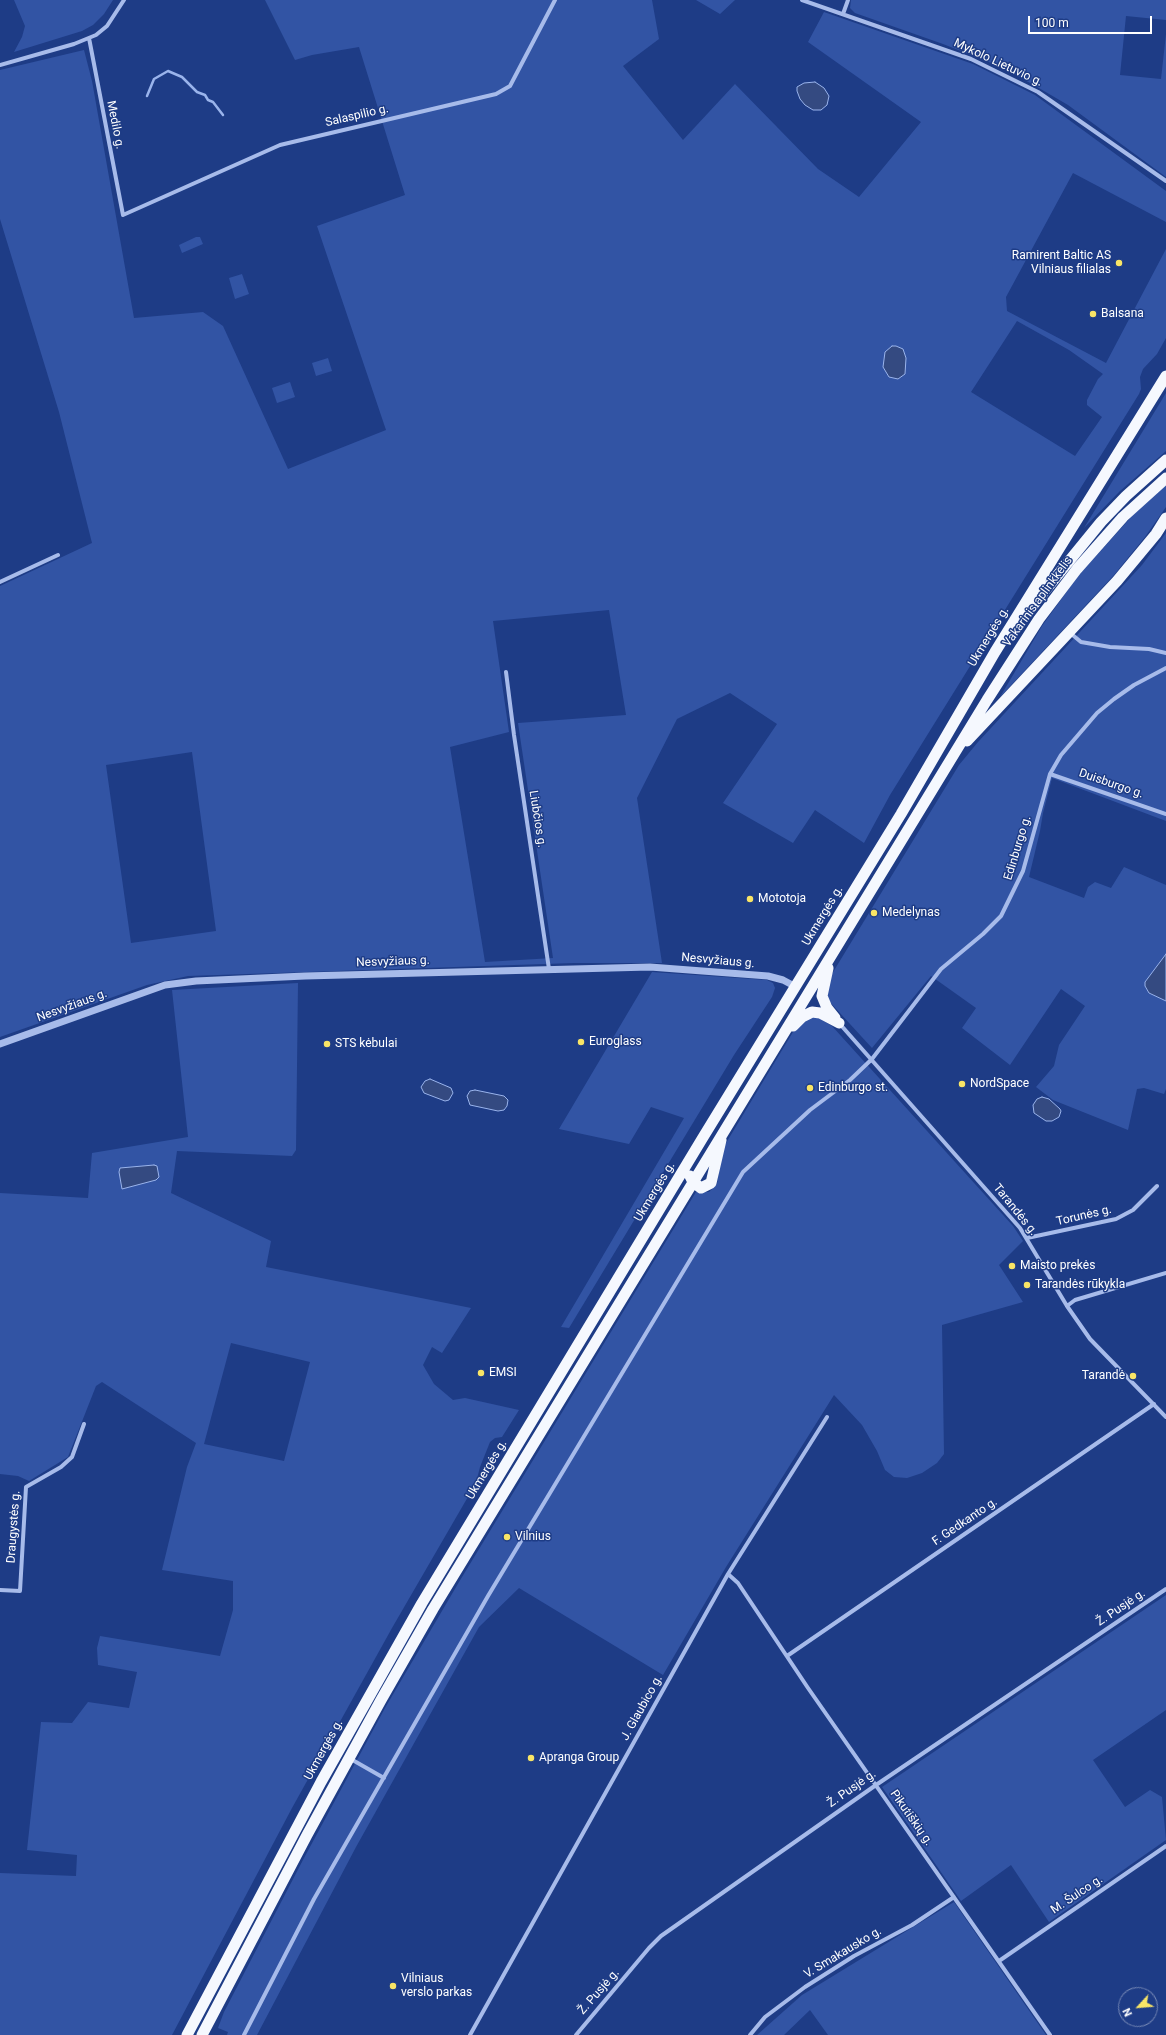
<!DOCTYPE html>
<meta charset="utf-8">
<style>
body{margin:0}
#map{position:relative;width:1166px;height:2035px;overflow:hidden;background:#1e3c86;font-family:Roboto,sans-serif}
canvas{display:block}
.north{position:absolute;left:1118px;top:1987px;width:40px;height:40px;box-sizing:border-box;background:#1e3c86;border:1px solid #788ab6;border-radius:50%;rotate:244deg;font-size:11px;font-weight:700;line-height:16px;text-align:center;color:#fff}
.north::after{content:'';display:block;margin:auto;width:14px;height:18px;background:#f9e566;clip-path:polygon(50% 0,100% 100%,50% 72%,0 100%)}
.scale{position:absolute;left:1028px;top:16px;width:124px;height:18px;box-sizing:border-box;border:2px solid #fff;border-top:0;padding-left:5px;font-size:12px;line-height:14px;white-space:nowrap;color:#fff;-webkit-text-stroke:3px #1e3c86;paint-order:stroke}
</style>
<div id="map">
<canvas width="1166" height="2035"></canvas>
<div class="north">N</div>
<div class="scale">100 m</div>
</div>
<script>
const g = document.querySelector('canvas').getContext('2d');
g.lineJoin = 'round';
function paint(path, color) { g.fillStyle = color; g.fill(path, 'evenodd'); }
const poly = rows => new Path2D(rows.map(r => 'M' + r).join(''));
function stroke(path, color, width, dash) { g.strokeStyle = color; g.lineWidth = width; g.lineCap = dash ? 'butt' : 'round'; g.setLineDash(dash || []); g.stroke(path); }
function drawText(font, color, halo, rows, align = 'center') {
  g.font = font + ' Roboto,sans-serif'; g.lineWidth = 3; g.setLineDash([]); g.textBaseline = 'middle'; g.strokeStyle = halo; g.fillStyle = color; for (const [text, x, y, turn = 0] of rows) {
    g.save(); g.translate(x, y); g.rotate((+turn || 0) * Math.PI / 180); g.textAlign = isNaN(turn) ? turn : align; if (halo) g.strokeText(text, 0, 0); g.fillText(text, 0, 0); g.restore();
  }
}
paint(poly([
 [14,0,113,0,104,14,93,25,82,31,14,52,22,37,25,26],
 [265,0,652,0,659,39,623,66,683,140,735,84,818,169,859,197,921,122,808,42,824,12,973,64,1035,95,1166,191,1166,222,1073,173,1006,297,1007,311,1106,363,1166,249,1166,338,1157,354,1143,369,1140,377,1141,389,1139,394,890,795,864,843,815,810,793,843,723,803,777,724,730,693,677,719,637,798,662,963,574,963,188,976,147,985,0,1037,0,586,92,543,59,412,0,219,0,70,84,50,92,81,134,318,203,312,223,326,288,469,386,430,317,226,405,195,359,47,312,55,295,60],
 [1017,321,1069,350,1103,374,1098,379,1087,400,1087,405,1102,417,1075,456,971,392],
 [609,610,626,715,518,723,553,958,485,962,450,747,509,732,493,621],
 [192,752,216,931,131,943,106,765],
 [696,0,735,0,720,14],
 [851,0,1166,0,1166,20,1126,16,1120,75,1161,79,1166,34,1166,177,1068,105,1032,84,999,66,943,44,855,13,850,8],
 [196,237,200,237,203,244,182,253,179,245],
 [242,274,249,294,235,299,229,278],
 [328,358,332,371,316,376,312,363],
 [290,382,295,397,277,403,272,388],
 [1166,393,1166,451,1120,491,1084,528],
 [1166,485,1166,507,1145,537,1114,575,1000,697,1042,626,1078,576,1133,515],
 [1166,533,1166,821,1052,778,1043,813,1040,831,1029,877,1084,898,1088,887,1095,882,1111,888,1124,867,1166,885,1166,954,1145,982,1145,987,1149,993,1166,1001,1166,1089,1164,1094,1144,1088,1137,1089,1128,1130,1053,1100,1036,1087,1054,1066,1059,1045,1085,1006,1061,989,1010,1065,962,1028,976,1008,931,976,872,1048,828,1000,827,982,959,765,978,742,1142,565],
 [652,972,767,980,773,983,775,988,772,997,734,1055,569,1328,561,1327,684,1118,651,1107,629,1144,559,1129],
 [298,983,296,1150,292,1156,177,1151,171,1193,271,1241,266,1267,471,1308,442,1353,432,1347,423,1365,434,1384,453,1400,465,1398,519,1410,502,1437,495,1438,490,1442,480,1467,476,1483,392,1628,292,1808,172,2035,0,2035,0,1873,76,1876,77,1855,27,1850,41,1722,72,1723,88,1702,129,1708,137,1672,98,1665,97,1648,100,1636,220,1656,233,1610,233,1581,162,1570,187,1467,196,1443,102,1382,96,1386,68,1457,29,1481,18,1476,0,1474,0,1193,88,1198,92,1153,188,1137,172,990],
 [231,1343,310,1362,284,1461,204,1444],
 [817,1017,832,1026,1013,1226,1023,1241,999,1265,1023,1302,942,1325,944,1454,937,1463,922,1473,907,1478,894,1477,885,1470,877,1451,862,1425,834,1395,726,1567,663,1675,519,1588,479,1627,356,1847,257,2035,227,2035,228,2032,218,2028,224,2012,304,1858,385,1708,459,1582,696,1192,709,1192,717,1184,723,1148,799,1022,805,1018],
 [1166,1595,1166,1710,1093,1760,1125,1807,1150,1790,1162,1797,1166,1840,1049,1922,1011,1865,961,1901,882,1787],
 [954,1902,1046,2035,828,2035,810,2010,784,2035,757,2035,802,1995]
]), '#3254a4');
const water = poly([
 [815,82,824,88,829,96,827,105,821,110,813,110,805,105,800,99,797,91,797,87,804,83,815,82],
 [892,346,896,346,903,349,906,358,905,374,898,379,889,377,883,367,885,352,892,346],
 [1166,954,1166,1001,1149,993,1145,986,1145,982,1166,954],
 [430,1079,451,1088,453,1093,449,1100,445,1101,424,1093,421,1087,425,1081,430,1079],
 [475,1090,504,1096,508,1100,507,1106,504,1110,498,1111,470,1105,467,1096,470,1091,475,1090],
 [1042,1097,1049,1099,1060,1109,1061,1111,1059,1117,1052,1121,1046,1121,1034,1113,1033,1105,1037,1099,1042,1097],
 [154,1165,157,1166,159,1177,156,1180,122,1189,119,1172,120,1168,154,1165]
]);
paint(water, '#344a81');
stroke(water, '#9ab4ec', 1);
stroke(poly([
 [147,96,154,79,168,71,182,77,197,92,205,95,208,100,213,102,223,115]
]), '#9ab4ec', 2.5);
stroke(poly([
 [802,0,971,59,1038,92,1166,181],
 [843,14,848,0],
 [89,38,123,215,280,145,496,94,510,86,555,0],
 [0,65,74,44,96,35,107,26,124,0],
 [0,582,58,555],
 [1069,632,1081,642,1110,647,1149,649,1166,653],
 [506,672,514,735,549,969],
 [1050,774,1166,814],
 [839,1023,1020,1228,1067,1306,1090,1339,1166,1417],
 [1027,1238,1116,1219,1133,1210,1157,1186],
 [1067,1306,1075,1300,1166,1273],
 [728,1574,738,1583,808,1688,1050,2035],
 [0,1590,20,1591,26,1487,61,1467,72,1457,84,1424],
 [787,1656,1154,1404],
 [349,1758,384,1778],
 [999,1961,1166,1846],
 [244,2035,314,1899,488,1596,743,1172,810,1110,850,1080,872,1059,941,969,983,934,1001,916,1023,871,1050,774,1061,755,1097,713,1114,699,1134,685,1166,668],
 [470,2035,728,1574,827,1417],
 [576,2035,649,1948,661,1936,876,1785,1166,1589],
 [750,2035,765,2017,805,1987,854,1956,912,1925,954,1897]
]), '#a7bbea', 4);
stroke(poly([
 [0,1044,165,985,196,981,305,976,650,967,768,976,783,980,796,987]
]), '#a7bbea', 7);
stroke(poly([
 [1025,615,1101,522,1126,496,1166,460],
 [967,741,1117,581,1156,534,1166,518],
 [828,968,822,996,827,1008,835,1018],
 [793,1026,802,1017,812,1012,820,1013,839,1023],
 [690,1176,693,1182,701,1188,711,1183,721,1140],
 [187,2035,321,1782,422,1603,702,1139,901,814,995,652,1166,376],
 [202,2035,307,1835,381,1700,433,1609,987,700,1039,619,1077,569,1123,517,1166,478]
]), '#f5f8fe', 11);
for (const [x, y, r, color] of [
 [1119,263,4,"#f9e566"],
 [1093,314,4,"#f9e566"],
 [750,899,4,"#f9e566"],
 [874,913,4,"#f9e566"],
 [581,1042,4,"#f9e566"],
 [327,1044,4,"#f9e566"],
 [962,1084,4,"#f9e566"],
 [810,1088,4,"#f9e566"],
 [1012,1266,4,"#f9e566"],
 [1027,1285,4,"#f9e566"],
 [481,1373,4,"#f9e566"],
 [1133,1376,4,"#f9e566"],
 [507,1537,4,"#f9e566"],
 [531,1758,4,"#f9e566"],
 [393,1986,4,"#f9e566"]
]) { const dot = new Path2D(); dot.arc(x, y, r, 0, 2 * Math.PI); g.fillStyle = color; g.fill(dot); stroke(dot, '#1e3c86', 1.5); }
drawText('12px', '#fff', '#1e3c86', [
 ["Mykolo Lietuvio g.",998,63,25],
 ["Salaspilio g.",357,116,-13],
 ["Medilo g.",115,125,79],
 ["Vakarinis aplinkkelis",1038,602,-54],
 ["Ukmergės g.",989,637,-59],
 ["Duisburgo g.",1111,784,19],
 ["Liubčios g.",537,819,81],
 ["Edinburgo g.",1018,848,-73],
 ["Ukmergės g.",823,916,-59],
 ["Nesvyžiaus g.",718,961,5],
 ["Nesvyžiaus g.",393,962,-2],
 ["Nesvyžiaus g.",72,1006,-20],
 ["Ukmergės g.",655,1192,-59],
 ["Tarandės g.",1015,1210,51],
 ["Torunės g.",1084,1216,-13],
 ["Ukmergės g.",487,1470,-59],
 ["F. Gedkanto g.",965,1522,-34],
 ["Draugystės g.",14,1527,-86],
 ["Ž. Pusjė g.",1121,1608,-34],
 ["J. Glaubico g.",642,1708,-61],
 ["Ukmergės g.",324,1750,-61],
 ["Ž. Pusjė g.",852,1789,-35],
 ["Pikutiškių g.",911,1818,55],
 ["M. Šulco g.",1077,1895,-34],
 ["V. Smakausko g.",843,1953,-31],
 ["Ž. Pusjė g.",599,1992,-49]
]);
drawText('12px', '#fff', '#1e3c86', [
 ["Ramirent Baltic AS",1111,256,"right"],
 ["Vilniaus filialas",1111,270,"right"],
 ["Balsana",1101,314],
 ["Mototoja",758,899],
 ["Medelynas",882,913],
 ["Euroglass",589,1042],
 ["STS kėbulai",335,1044],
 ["NordSpace",970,1084],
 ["Edinburgo st.",818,1088],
 ["Maisto prekės",1020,1266],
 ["Tarandės rūkykla",1035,1285],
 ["EMSI",489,1373],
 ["Tarandė",1125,1376,"right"],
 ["Vilnius",515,1537],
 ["Apranga Group",539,1758],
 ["Vilniaus",401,1979],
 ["verslo parkas",401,1993]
], 'left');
</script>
